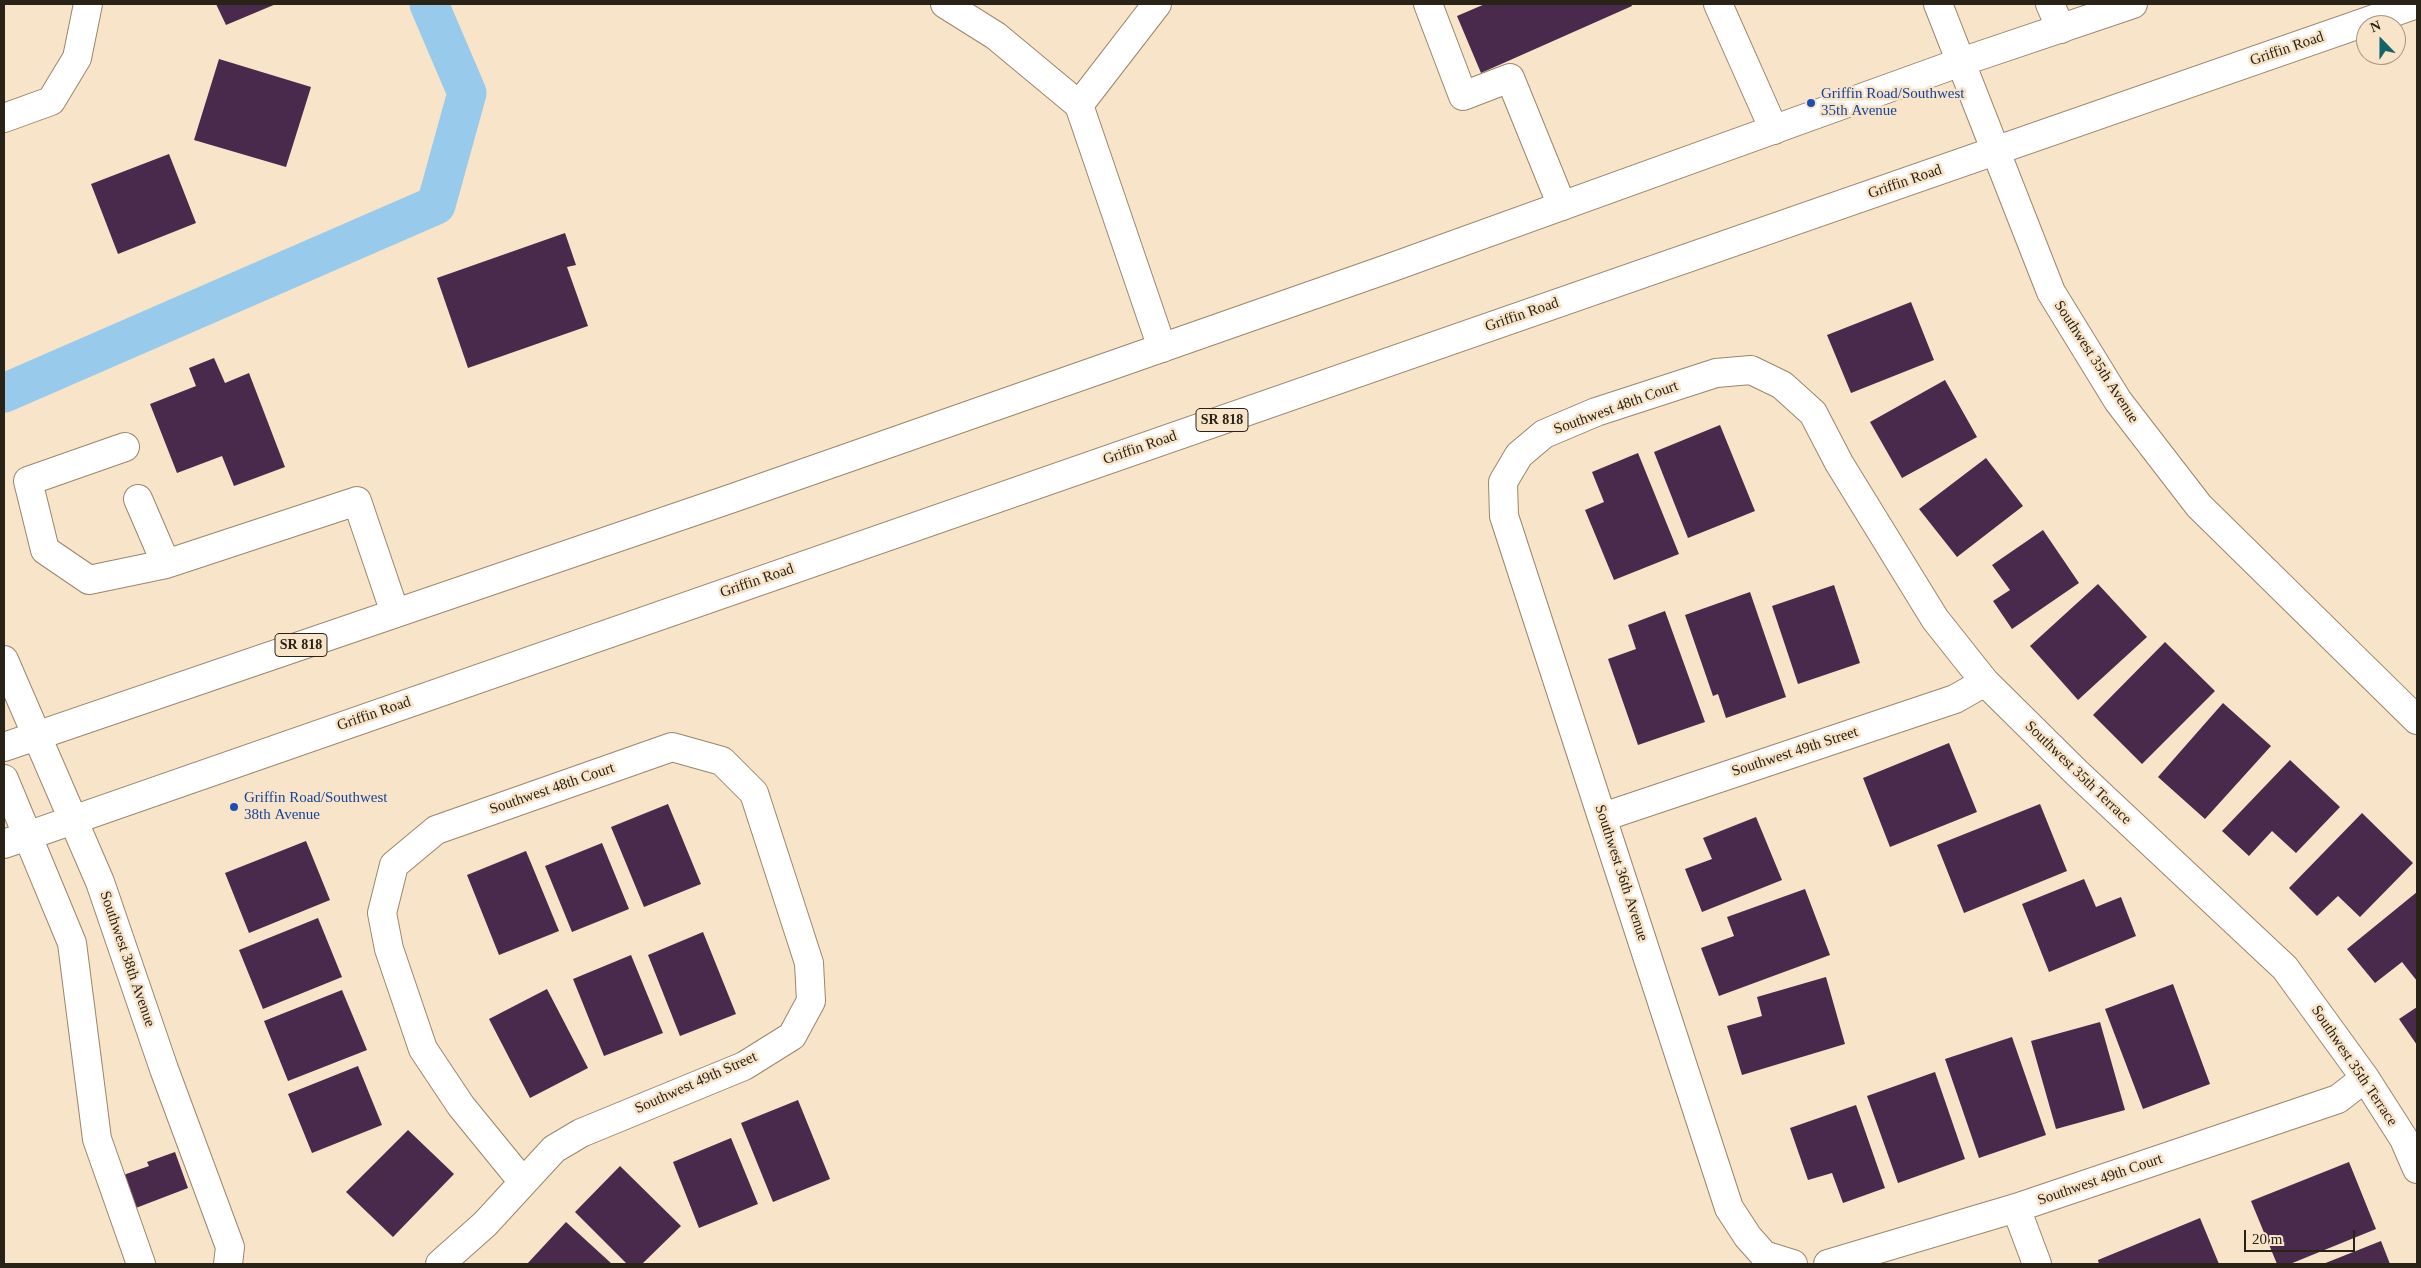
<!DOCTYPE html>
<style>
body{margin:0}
#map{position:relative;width:2421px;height:1268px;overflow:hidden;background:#f8e4c8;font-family:Georgia,serif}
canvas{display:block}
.frame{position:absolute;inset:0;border:5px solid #292217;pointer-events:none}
.north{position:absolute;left:2356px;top:15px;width:50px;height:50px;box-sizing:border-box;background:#f8e4c8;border:1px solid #a59681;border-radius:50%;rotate:338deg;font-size:14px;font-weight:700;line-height:20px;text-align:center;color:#292217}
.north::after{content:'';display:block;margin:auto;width:18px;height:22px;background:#146368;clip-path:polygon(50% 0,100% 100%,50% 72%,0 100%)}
.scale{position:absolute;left:2244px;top:1230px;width:111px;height:22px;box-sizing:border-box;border:2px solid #292217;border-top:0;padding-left:6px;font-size:15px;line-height:18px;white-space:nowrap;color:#292217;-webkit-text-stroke:4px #f8e4c8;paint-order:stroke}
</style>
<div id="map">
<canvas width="2421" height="1268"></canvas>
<div class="frame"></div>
<div class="north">N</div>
<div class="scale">20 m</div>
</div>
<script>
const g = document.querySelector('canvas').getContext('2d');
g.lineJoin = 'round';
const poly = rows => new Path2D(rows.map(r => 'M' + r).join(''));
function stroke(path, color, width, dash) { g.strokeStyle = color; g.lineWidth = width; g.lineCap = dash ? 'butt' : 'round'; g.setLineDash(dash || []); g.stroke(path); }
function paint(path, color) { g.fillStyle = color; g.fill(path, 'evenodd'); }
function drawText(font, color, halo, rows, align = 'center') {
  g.font = font + ' Georgia,serif'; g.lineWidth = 5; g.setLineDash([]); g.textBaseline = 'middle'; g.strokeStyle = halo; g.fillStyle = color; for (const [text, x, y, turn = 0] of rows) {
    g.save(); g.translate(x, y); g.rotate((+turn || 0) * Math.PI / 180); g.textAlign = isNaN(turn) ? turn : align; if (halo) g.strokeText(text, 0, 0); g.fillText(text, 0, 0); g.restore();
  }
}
stroke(poly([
 [4,393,436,205,467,93,429,4]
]), '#97caeb', 39);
paint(poly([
 [216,4,276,4,226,25],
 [1485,4,1631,4,1632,6,1481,73,1457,16],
 [219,59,311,87,286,167,194,140],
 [169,154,196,223,118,254,91,184],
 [565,233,576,265,567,267,588,326,468,368,437,278],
 [1911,302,1934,360,1851,393,1827,335],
 [214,358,225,383,249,373,285,467,234,486,222,456,177,473,150,404,196,386,189,368],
 [1945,380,1977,437,1902,478,1870,422],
 [1720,425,1755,511,1688,538,1654,452],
 [1638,453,1679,554,1614,580,1585,510,1604,502,1592,472],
 [1986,458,2023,506,1957,557,1919,509],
 [2043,530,2079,583,2012,629,1993,601,2010,590,1992,565],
 [2098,584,2147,637,2078,700,2030,646],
 [1834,585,1860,663,1798,684,1772,606],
 [1750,592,1786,697,1726,718,1718,694,1713,696,1685,615],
 [1665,611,1705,722,1638,745,1608,659,1636,649,1628,625],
 [2165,642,2215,691,2142,764,2093,715],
 [2223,703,2271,746,2205,819,2158,777],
 [1949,743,1977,812,1890,847,1863,778],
 [2290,760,2340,807,2296,853,2272,831,2249,856,2222,831],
 [668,804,701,884,644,907,611,827],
 [2040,804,2067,871,1964,913,1937,845],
 [2362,813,2413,863,2360,917,2338,896,2317,916,2289,888],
 [1756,817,1782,880,1702,912,1685,869,1712,859,1703,838],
 [306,841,330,900,249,933,225,873],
 [602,843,629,909,572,932,545,866],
 [526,851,559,931,499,955,467,875],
 [2084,879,2096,907,2121,897,2136,936,2049,972,2022,904],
 [1805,889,1830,955,1719,996,1701,948,1734,936,1727,917],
 [2417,892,2417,981,2402,962,2375,983,2347,949],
 [318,918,342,977,263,1009,239,950],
 [703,932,736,1014,680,1036,648,955],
 [631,955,663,1033,604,1056,573,979],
 [1826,977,1845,1044,1742,1075,1727,1026,1762,1016,1757,997],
 [2173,984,2210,1084,2143,1109,2105,1009],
 [547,989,588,1068,530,1098,489,1019],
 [342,990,367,1050,288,1081,264,1021],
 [2417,1007,2417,1045,2399,1019],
 [2100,1022,2125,1110,2056,1129,2031,1041],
 [2012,1037,2046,1135,1979,1158,1945,1059],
 [358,1066,382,1125,312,1153,288,1094],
 [1935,1072,1965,1159,1898,1183,1867,1096],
 [798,1100,830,1179,773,1202,741,1123],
 [1856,1105,1885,1188,1843,1203,1832,1173,1808,1180,1790,1128],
 [408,1130,454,1174,393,1237,346,1192],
 [731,1138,758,1204,699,1228,673,1162],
 [175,1152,188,1188,128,1211,115,1178,149,1166,147,1162],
 [2349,1162,2376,1229,2290,1264,2277,1264,2251,1201],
 [620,1166,681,1226,642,1264,627,1264,575,1212],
 [2200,1218,2219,1264,2099,1264,2098,1260],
 [566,1222,612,1264,527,1264],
 [2381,1241,2390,1264,2323,1264]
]), '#49294c');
const minor = poly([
 [945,4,996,36,1079,105,1162,348],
 [1428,4,1463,96,1510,78,1562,206],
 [1718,4,1774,130],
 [1938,4,2051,292,2118,401,2199,506,2417,720],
 [2050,4,2061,29],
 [1079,105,1157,4],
 [4,118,51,101,77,58,88,4],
 [125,447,28,481,45,550,89,580,166,564,357,501,395,613],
 [138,499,166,564],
 [4,660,100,882,164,1069,230,1247,228,1264],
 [4,779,72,943,97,1139,141,1264],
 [1603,817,1955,699,1985,682],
 [2016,1208,2037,1264],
 [440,1264,485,1224,554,1149,581,1133,744,1066,792,1036,811,1001,809,963,754,793,722,761,672,747,436,830,394,865,382,913,389,949,423,1049,461,1106,523,1182],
 [1793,1264,1764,1255,1748,1237,1729,1208,1504,516,1503,482,1519,455,1544,434,1596,412,1716,373,1751,370,1782,385,1813,413,1839,463,1935,619,1985,682,2077,773,2285,968,2365,1078,2404,1139,2417,1169],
 [1828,1264,2016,1208,2338,1099,2365,1078]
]);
const major = poly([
 [4,747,730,499,1387,269,1961,62,2133,4],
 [4,844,2417,4]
]);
stroke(minor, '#99866d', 30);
stroke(major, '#99866d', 30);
stroke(minor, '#fff', 28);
stroke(major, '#fff', 28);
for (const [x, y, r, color] of [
 [1811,103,5,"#1a4fb4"],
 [234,807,5,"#1a4fb4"]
]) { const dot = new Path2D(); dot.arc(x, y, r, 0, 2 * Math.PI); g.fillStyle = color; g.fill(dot); stroke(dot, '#f8e4c8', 2); }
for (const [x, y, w] of [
 [1222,420,52],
 [301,645,52]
]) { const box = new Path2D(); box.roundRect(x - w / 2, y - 11.5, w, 23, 4); g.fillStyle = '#f8e4c8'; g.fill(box); stroke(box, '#292217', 1); }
drawText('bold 14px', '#292217', null, [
 ["SR 818",1222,420],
 ["SR 818",301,645]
]);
drawText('15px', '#292217', '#f8e4c8', [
 ["Griffin Road",2287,49,-19],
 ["Griffin Road",1905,182,-19],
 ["Griffin Road",1522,315,-19],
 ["Southwest 35th Avenue",2096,362,57],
 ["Southwest 48th Court",1616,408,-20],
 ["Griffin Road",1140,448,-19],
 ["Griffin Road",757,581,-19],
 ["Griffin Road",374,714,-19],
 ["Southwest 49th Street",1795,752,-18],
 ["Southwest 35th Terrace",2078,773,44],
 ["Southwest 48th Court",552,789,-19],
 ["Southwest 36th Avenue",1621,873,72],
 ["Southwest 38th Avenue",127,959,71],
 ["Southwest 35th Terrace",2354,1066,56],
 ["Southwest 49th Street",696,1083,-24],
 ["Southwest 49th Court",2100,1180,-19]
]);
drawText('15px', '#164399', '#f8e4c8', [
 ["Griffin Road/Southwest",1821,94],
 ["35th Avenue",1821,111],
 ["Griffin Road/Southwest",244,798],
 ["38th Avenue",244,815]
], 'left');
</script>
